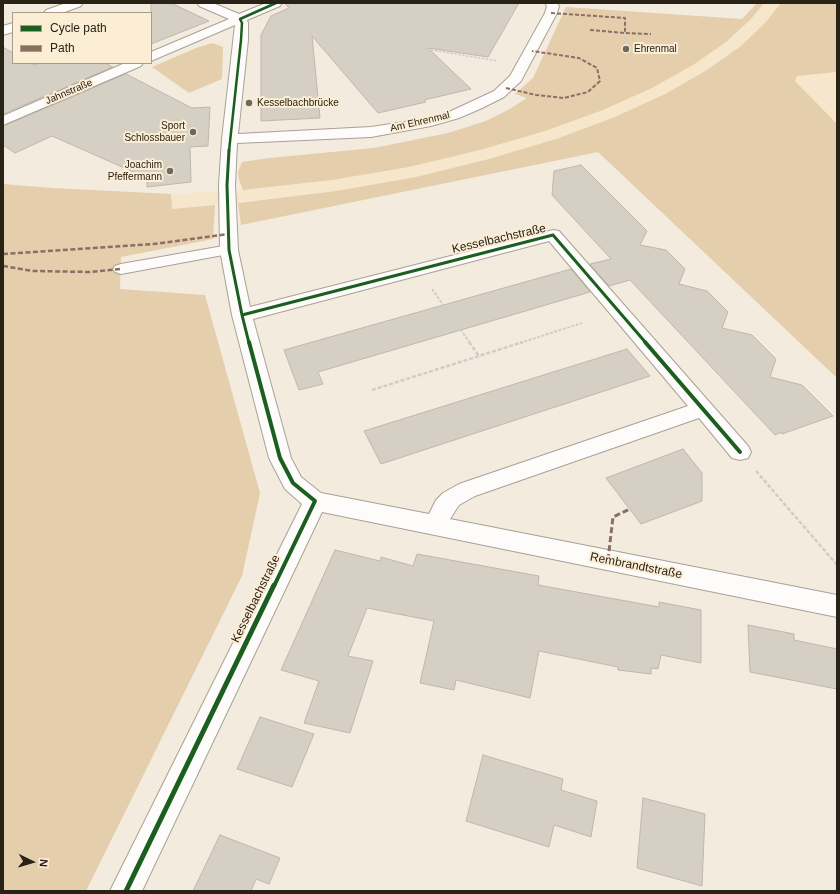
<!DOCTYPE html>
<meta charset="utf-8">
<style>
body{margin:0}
#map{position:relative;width:840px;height:894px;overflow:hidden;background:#f3ebde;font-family:Helvetica,sans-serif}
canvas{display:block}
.frame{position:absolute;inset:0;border:4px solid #292217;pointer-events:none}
.legend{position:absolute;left:12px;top:12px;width:140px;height:52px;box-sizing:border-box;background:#fcedd5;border:1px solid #a89c89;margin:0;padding:5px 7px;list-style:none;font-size:12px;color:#292217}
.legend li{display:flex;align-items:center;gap:8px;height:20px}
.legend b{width:20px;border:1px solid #a89c89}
.north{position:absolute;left:12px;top:842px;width:40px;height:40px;-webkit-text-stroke:3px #fcedd5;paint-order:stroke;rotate:95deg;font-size:11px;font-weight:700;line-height:16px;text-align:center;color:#292217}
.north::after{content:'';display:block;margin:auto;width:14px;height:18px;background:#292217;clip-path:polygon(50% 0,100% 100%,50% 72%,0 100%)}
</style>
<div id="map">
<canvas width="840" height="894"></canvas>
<div class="frame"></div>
<ul class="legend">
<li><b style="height:5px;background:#1b5e20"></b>Cycle path</li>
<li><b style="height:5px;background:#8d6e63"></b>Path</li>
</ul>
<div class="north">N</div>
</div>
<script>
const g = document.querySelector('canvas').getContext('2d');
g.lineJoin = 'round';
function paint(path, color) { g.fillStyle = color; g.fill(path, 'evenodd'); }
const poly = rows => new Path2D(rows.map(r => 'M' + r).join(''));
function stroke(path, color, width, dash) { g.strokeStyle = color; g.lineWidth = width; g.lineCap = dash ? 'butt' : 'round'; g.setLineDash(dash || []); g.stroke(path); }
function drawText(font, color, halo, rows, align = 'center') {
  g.font = font + ' Helvetica,sans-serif'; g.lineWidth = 4; g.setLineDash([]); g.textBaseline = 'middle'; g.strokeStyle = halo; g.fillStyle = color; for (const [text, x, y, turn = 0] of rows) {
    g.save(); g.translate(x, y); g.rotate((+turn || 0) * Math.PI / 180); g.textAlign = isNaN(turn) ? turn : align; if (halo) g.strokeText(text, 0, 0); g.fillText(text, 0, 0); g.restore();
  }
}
paint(poly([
 [764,3,781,3,766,22,741,46,707,70,665,94,615,117,556,139,489,159,416,177,336,191,172,209,171,194,258,189,332,180,409,167,480,150,545,131,603,110,652,88,693,65,726,42,751,19],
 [837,72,837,124,795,82,796,76]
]), '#f6e6cb');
paint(poly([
 [757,3,764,3,751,19,726,42,693,65,652,88,603,110,545,131,480,150,409,167,332,180,243,190,239,180,238,172,242,162,269,158,374,148,448,133,486,121,508,110,527,98,515,94,533,78,566,7,742,19],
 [781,3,833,3,837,6,837,72,797,76,795,81,837,124,837,378,598,152,241,225,238,203,336,191,416,177,489,159,556,139,615,117,665,94,707,70,741,46,766,22],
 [212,43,223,47,222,79,189,93,152,67,196,48],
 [3,184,52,188,171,194,172,209,215,205,213,239,121,257,120,289,205,295,260,493,242,576,86,891,3,891]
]), '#e4ceac');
const building = poly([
 [151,3,171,3,209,21,151,44,151,3],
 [284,3,519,3,488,57,428,48,471,89,424,100,426,102,378,113,312,36,320,118,261,121,261,35,271,16,289,8,284,3],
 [3,47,13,53,13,63,31,63,34,65,39,63,105,63,113,67,3,114,3,47],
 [126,74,192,108,210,107,208,146,190,147,191,182,147,187,147,178,52,136,15,153,3,145,3,126,126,74],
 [581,165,647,231,640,245,666,250,685,269,679,284,707,291,728,312,722,328,752,335,776,359,770,377,802,385,833,416,782,434,781,432,775,435,630,280,609,286,590,264,611,259,552,195,554,171,581,165],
 [571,269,590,292,318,372,323,384,299,390,284,350,571,269],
 [627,349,650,376,381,464,364,431,627,349],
 [683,449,702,473,702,501,641,524,606,478,683,449],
 [335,550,380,561,381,557,413,566,417,554,539,576,538,585,659,607,659,602,701,610,701,663,661,655,658,669,651,668,651,674,618,670,618,667,539,651,530,698,456,680,454,690,420,683,434,621,367,608,348,656,373,661,350,733,304,723,319,681,281,670,335,550],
 [748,625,794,634,794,640,837,649,837,689,750,672,748,625],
 [260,717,314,734,292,787,237,769,260,717],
 [483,755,563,779,561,790,597,801,591,837,554,825,549,847,466,821,483,755],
 [643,798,705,814,702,886,637,868,643,798],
 [220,835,280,858,269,884,256,879,251,891,193,891,220,835]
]);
paint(building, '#d6d0c4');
stroke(building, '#beb7ac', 1);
const lane = poly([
 [229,245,234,247,237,250,234,253,121,274,115,272,113,269,115,266,121,264,229,245]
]);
const street = poly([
 [66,3,83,3,81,6,62,13,44,13,46,10,66,3],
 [197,3,213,3,239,14,266,3,282,3,280,6,247,20,248,23,248,40,238,134,371,127,424,119,449,112,494,91,510,76,545,13,547,6,545,3,557,3,559,6,557,13,521,81,504,97,480,109,459,118,431,126,371,137,237,143,235,185,238,250,250,307,553,230,559,231,748,446,751,452,748,458,740,460,732,458,699,418,475,496,459,505,450,519,837,595,837,617,322,512,142,891,110,891,302,504,285,489,269,458,232,315,220,250,219,185,222,139,235,25,151,61,151,52,229,19,199,6,197,3],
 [549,241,688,406,459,484,443,493,436,500,429,514,321,493,301,477,291,458,253,319,549,241],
 [13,23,13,32,3,35,3,26,13,23],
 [125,63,143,63,141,66,3,125,3,116,125,63]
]);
stroke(lane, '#a8a196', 2);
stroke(street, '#a8a196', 2);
stroke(poly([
 [624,43,625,33],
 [407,46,498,61]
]), '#d0cdc8', 1.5, [2.5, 1.5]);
stroke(poly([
 [432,289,470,343],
 [520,343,582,323]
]), '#d0cdc8', 2, [3, 1.5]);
stroke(poly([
 [469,342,479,356],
 [372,390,523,342],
 [756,471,837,565]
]), '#d0cdc8', 2.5, [4, 2]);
paint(lane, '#fdfcfa');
paint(street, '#fdfcfa');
stroke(poly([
 [551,13,625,18,625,33,651,34],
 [590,30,625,33],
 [506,88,536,95,564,98,588,92,600,81,597,68,579,58,532,51]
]), '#8d6e63', 2, [4, 2]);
stroke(poly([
 [3,254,154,244,228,234],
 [3,266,33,271,90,272,121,269]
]), '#8d6e63', 2.5, [5, 2.5]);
stroke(poly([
 [608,560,613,517,630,509]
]), '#8d6e63', 3, [6, 3]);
stroke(poly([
 [229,151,241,40,242,23,240,19,276,3]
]), '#1b5e20', 2.5);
stroke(poly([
 [229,150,227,185,229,250,242,315,249,343],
 [242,315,553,235,646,343]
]), '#1b5e20', 3);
stroke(poly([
 [249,342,280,458,293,483,315,501,274,586],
 [645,342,740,452]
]), '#1b5e20', 4);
stroke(poly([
 [126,891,274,585]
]), '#1b5e20', 5);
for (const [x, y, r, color] of [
 [626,49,4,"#70685d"],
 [249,103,4,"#70685d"],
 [193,132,4,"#70685d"],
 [170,171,4,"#70685d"]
]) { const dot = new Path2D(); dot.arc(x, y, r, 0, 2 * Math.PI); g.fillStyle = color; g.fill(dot); stroke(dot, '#fcedd5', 1.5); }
drawText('10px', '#292217', '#fcedd5', [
 ["Ehrenmal",634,49],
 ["Kesselbachbrücke",257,103],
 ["Sport",185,126,"right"],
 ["Schlossbauer",185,138,"right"],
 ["Joachim",162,165,"right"],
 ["Pfeffermann",162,177,"right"]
], 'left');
drawText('10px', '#292217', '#fcedd5', [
 ["Jahnstraße",69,92,-23],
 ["Am Ehrenmal",420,122,-13]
]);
drawText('12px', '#292217', '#fcedd5', [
 ["Kesselbachstraße",499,239,-13],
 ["Rembrandtstraße",636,566,11],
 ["Kesselbachstraße",256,599,-64]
]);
</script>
